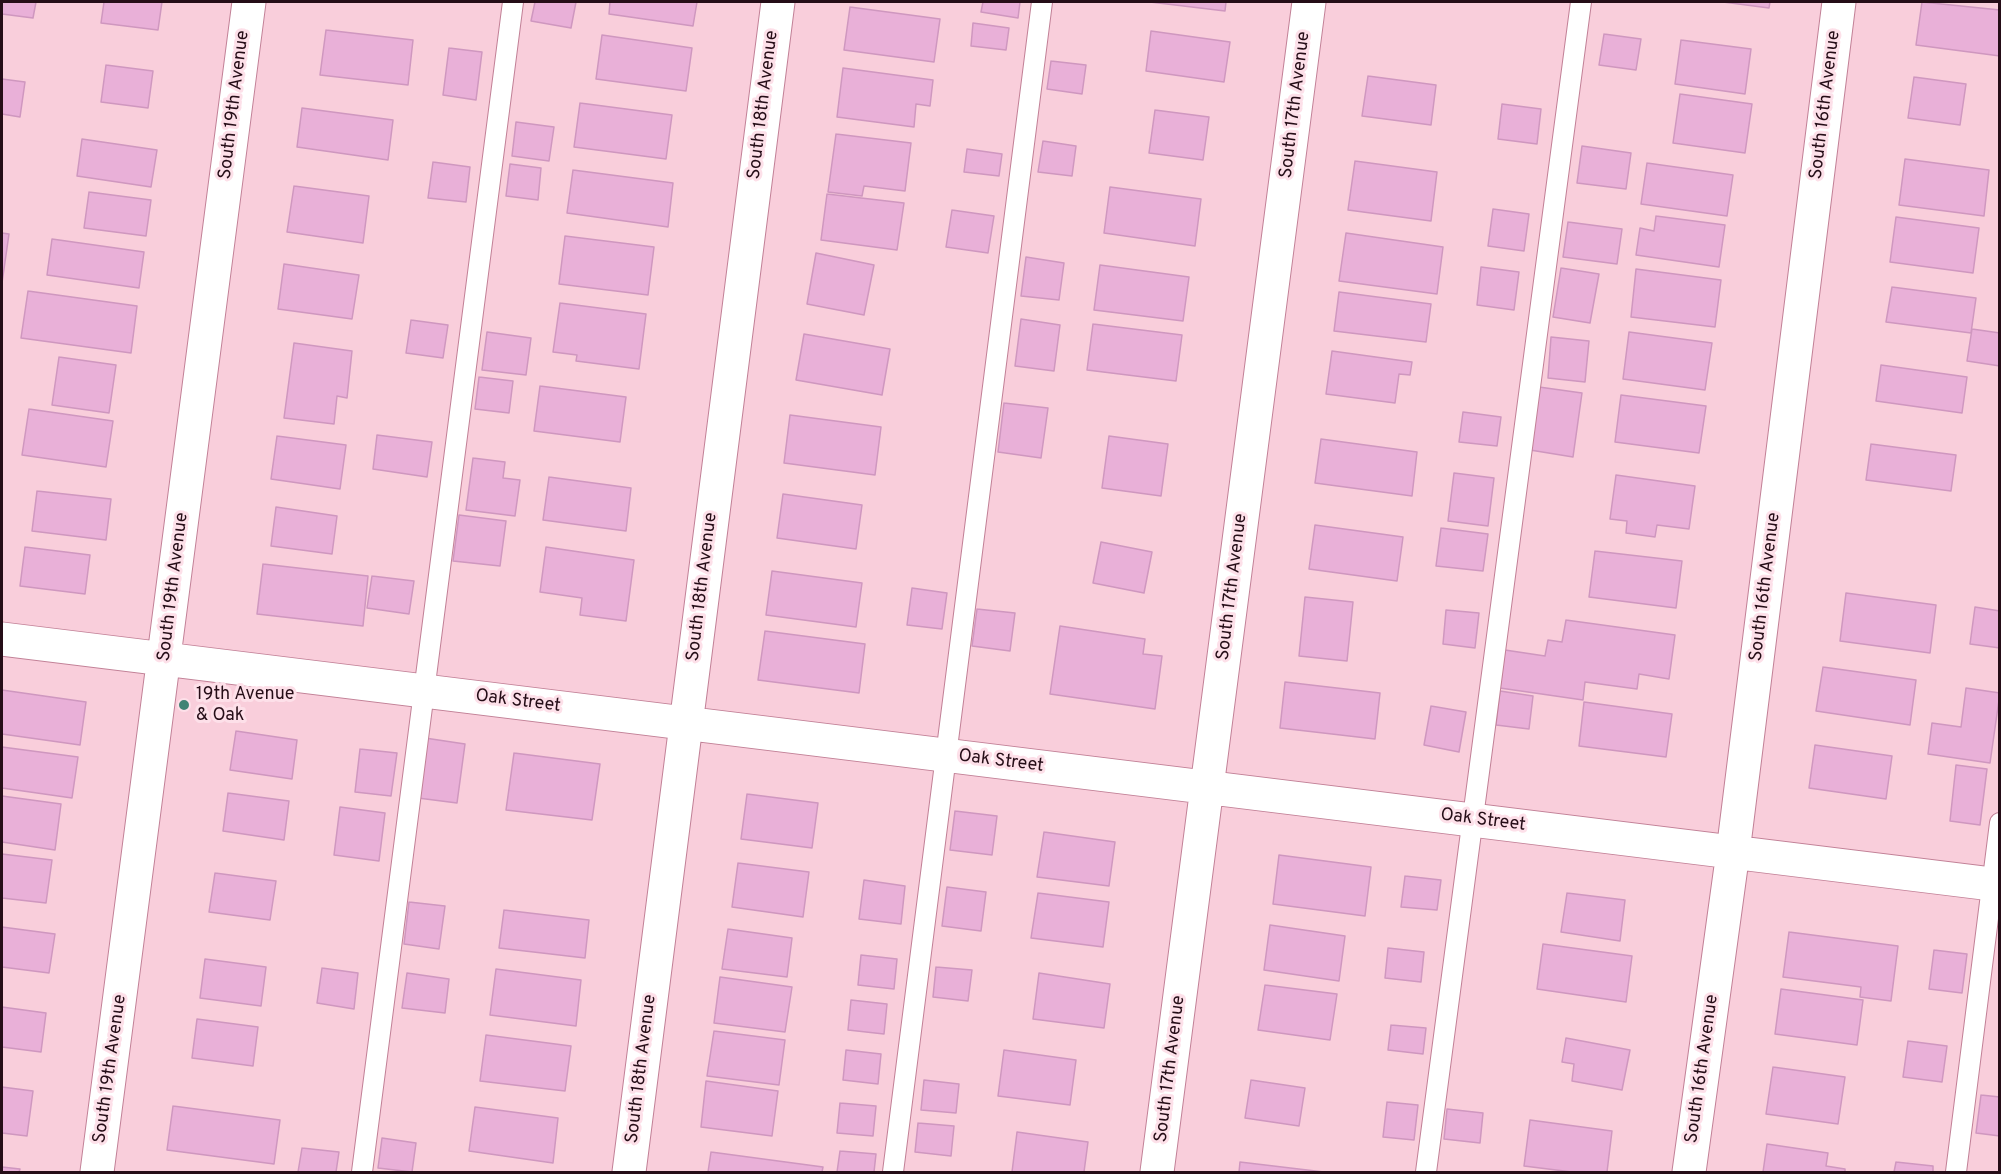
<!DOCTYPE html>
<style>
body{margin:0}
#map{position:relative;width:2001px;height:1174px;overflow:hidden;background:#f9cedb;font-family:Overpass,sans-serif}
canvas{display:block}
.frame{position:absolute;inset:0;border:3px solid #250d17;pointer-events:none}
</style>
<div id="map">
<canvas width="2001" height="1174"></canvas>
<div class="frame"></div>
</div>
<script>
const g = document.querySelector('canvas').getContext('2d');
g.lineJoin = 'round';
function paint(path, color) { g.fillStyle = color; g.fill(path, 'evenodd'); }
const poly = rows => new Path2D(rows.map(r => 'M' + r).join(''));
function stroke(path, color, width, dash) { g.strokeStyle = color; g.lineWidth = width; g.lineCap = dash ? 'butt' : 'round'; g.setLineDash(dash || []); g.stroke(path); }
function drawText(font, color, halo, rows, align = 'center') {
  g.font = font + ' Overpass,sans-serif'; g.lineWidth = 6; g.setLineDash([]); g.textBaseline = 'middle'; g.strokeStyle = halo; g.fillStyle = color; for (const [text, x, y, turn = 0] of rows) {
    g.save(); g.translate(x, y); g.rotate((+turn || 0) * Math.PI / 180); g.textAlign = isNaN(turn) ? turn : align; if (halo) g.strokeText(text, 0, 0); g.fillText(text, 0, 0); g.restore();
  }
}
const building = poly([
 [2,2,36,2,33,18,2,14,2,2],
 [104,2,162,2,158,30,101,23,104,2],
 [535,2,576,2,571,28,531,21,535,2],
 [610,2,697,2,693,26,609,14,610,2],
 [983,2,1020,2,1018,18,981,12,983,2],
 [1150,2,1226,2,1225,11,1150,2],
 [1723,2,1770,2,1769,8,1723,2],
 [1922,2,2000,10,2000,56,1916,45,1922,2],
 [850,7,940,19,934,62,844,50,850,7],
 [973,23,1009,28,1006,50,971,46,973,23],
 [326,30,413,40,408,85,320,75,326,30],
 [1151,31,1230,42,1224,82,1146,71,1151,31],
 [1604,34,1641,39,1636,70,1599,65,1604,34],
 [602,35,692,48,686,91,596,79,602,35],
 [1681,40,1751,49,1745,94,1675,84,1681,40],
 [449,48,482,52,476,100,443,95,449,48],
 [1051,61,1086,65,1082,94,1047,89,1051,61],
 [106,65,153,71,148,108,101,102,106,65],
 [843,68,933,80,930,106,916,104,914,127,837,117,843,68],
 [1368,76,1436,85,1431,125,1362,116,1368,76],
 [1914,77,1966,84,1960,125,1908,118,1914,77],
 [2,79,25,82,20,117,2,114,2,79],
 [1680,94,1752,104,1745,153,1673,143,1680,94],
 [580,103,672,115,666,159,574,147,580,103],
 [1502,104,1541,109,1537,144,1498,139,1502,104],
 [302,108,393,120,388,160,297,147,302,108],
 [1155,110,1209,117,1203,160,1149,153,1155,110],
 [516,122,554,127,549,161,512,156,516,122],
 [836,134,911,143,905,191,864,186,862,196,828,192,836,134],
 [82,139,157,150,151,187,77,176,82,139],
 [1043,141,1076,146,1072,176,1038,172,1043,141],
 [1582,146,1631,153,1626,189,1577,183,1582,146],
 [967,149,1002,154,999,176,964,172,967,149],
 [1905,159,1989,170,1984,216,1899,205,1905,159],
 [1355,161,1437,172,1431,221,1348,210,1355,161],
 [433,162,470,167,466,202,428,198,433,162],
 [1647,163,1733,175,1727,216,1641,204,1647,163],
 [510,164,541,168,538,200,506,196,510,164],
 [573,170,673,183,668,227,567,213,573,170],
 [294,186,369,196,363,243,287,232,294,186],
 [1110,187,1201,199,1195,246,1104,233,1110,187],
 [89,192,151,200,146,236,84,228,89,192],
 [827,194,904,203,897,250,821,240,827,194],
 [1493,209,1529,214,1524,251,1488,246,1493,209],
 [952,210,994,216,988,253,946,247,952,210],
 [1656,216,1725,225,1719,267,1636,255,1640,228,1654,231,1656,216],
 [1896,217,1979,228,1973,273,1890,262,1896,217],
 [1568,222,1622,229,1617,264,1563,257,1568,222],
 [2,233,9,234,2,283,2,233],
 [1346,233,1443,247,1437,294,1339,281,1346,233],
 [565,236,654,247,648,295,559,284,565,236],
 [52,239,144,252,139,288,47,275,52,239],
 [816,253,874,265,864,315,807,304,816,253],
 [1026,257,1064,263,1059,300,1021,296,1026,257],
 [284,264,359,275,352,319,278,309,284,264],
 [1100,265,1189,277,1183,321,1094,310,1100,265],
 [1481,267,1519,272,1514,310,1477,305,1481,267],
 [1561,268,1599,274,1590,323,1553,317,1561,268],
 [1636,269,1721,280,1715,327,1631,317,1636,269],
 [1892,287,1976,298,1971,333,1886,322,1892,287],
 [28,291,137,306,131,353,21,338,28,291],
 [1339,292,1431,304,1426,342,1334,331,1339,292],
 [560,303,646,314,639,369,576,361,577,355,553,352,560,303],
 [1021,319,1060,325,1054,371,1015,366,1021,319],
 [411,320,448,325,443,358,406,353,411,320],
 [1093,324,1182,335,1176,381,1087,370,1093,324],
 [1972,329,2000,333,2000,366,1967,361,1972,329],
 [487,332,531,338,526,375,482,370,487,332],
 [1629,332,1712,343,1705,390,1623,379,1629,332],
 [804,334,890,349,882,395,796,380,804,334],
 [1551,337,1589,341,1585,382,1548,378,1551,337],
 [294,343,352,351,347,398,337,396,334,424,284,418,294,343],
 [1332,351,1412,362,1410,375,1399,374,1395,403,1326,394,1332,351],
 [59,357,116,365,109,413,52,405,59,357],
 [1881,365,1967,377,1962,413,1876,401,1881,365],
 [479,377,513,381,509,413,475,409,479,377],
 [540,386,626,397,620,442,534,431,540,386],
 [1539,387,1582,393,1573,457,1530,450,1539,387],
 [1621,395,1706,406,1699,453,1615,442,1621,395],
 [1004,403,1048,408,1041,458,998,452,1004,403],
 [29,409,113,421,106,467,22,455,29,409],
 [1463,412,1501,417,1497,446,1459,442,1463,412],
 [790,415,881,427,875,475,784,463,790,415],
 [377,435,432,442,427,477,373,469,377,435],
 [277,436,346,445,340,489,271,479,277,436],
 [1109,436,1168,444,1161,496,1102,488,1109,436],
 [1321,439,1417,452,1412,496,1315,483,1321,439],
 [1871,444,1956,455,1951,491,1866,480,1871,444],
 [473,458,505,462,503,478,520,480,515,516,466,510,473,458],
 [1454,473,1494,478,1488,526,1448,521,1454,473],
 [1616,475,1695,486,1689,529,1657,525,1655,537,1626,533,1627,521,1610,519,1616,475],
 [549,477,631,488,626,531,543,520,549,477],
 [37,491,111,499,106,540,32,531,37,491],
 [783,494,862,505,856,549,777,538,783,494],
 [276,507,337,516,332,554,271,546,276,507],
 [459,515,506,521,500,566,453,561,459,515],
 [1315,525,1403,537,1397,581,1309,569,1315,525],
 [1441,528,1488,534,1483,571,1436,566,1441,528],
 [1101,542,1152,552,1144,593,1093,583,1101,542],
 [25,547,90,555,85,594,20,586,25,547],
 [546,547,634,560,626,621,580,615,582,598,540,592,546,547],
 [1595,551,1682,561,1676,608,1589,597,1595,551],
 [263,564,368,576,363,626,257,614,263,564],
 [772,571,862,583,856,627,766,615,772,571],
 [372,576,414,581,409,614,367,608,372,576],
 [912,588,947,593,942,629,907,625,912,588],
 [1846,593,1936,605,1930,653,1840,641,1846,593],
 [1305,597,1353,602,1347,661,1299,656,1305,597],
 [1975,607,2000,611,2000,648,1970,644,1975,607],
 [977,609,1015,613,1010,651,972,646,977,609],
 [1446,610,1479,613,1475,648,1443,644,1446,610],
 [1566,620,1675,635,1669,679,1639,674,1637,689,1585,682,1583,700,1500,688,1505,650,1545,656,1548,640,1562,642,1566,620],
 [1060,626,1145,639,1143,654,1162,656,1155,709,1050,694,1060,626],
 [765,631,865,644,859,693,758,680,765,631],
 [1823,667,1916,680,1910,725,1816,711,1823,667],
 [1285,682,1380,693,1375,739,1280,728,1285,682],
 [1966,688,2000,693,1990,763,1928,754,1932,723,1961,727,1966,688],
 [2,690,86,702,80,745,2,734,2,690],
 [1500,691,1533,696,1529,729,1496,725,1500,691],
 [1584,702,1672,714,1666,757,1579,746,1584,702],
 [1431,706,1466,712,1459,752,1424,745,1431,706],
 [236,731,297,740,292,779,230,770,236,731],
 [425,738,465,744,457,803,418,798,425,738],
 [1815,745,1892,756,1886,799,1809,788,1815,745],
 [2,747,78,757,72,798,2,788,2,747],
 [360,749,397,753,391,796,355,792,360,749],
 [514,753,600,764,592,820,506,810,514,753],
 [1956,765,1987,769,1980,825,1950,821,1956,765],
 [228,793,289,801,284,840,223,831,228,793],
 [747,794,818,803,812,848,741,839,747,794],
 [2,796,61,804,55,850,2,842,2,796],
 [340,807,385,813,379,861,334,855,340,807],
 [955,811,997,816,992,855,950,850,955,811],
 [1044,832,1115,842,1109,886,1037,877,1044,832],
 [2,854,52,860,46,903,2,898,2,854],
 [1279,855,1371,867,1365,916,1273,904,1279,855],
 [738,863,809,872,803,917,732,907,738,863],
 [215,873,276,881,270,920,209,912,215,873],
 [1405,876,1441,880,1437,910,1401,907,1405,876],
 [864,880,905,886,901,924,859,919,864,880],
 [947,887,986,892,981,931,942,926,947,887],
 [1038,893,1109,902,1103,947,1031,938,1038,893],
 [1567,893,1625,900,1620,941,1561,932,1567,893],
 [409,902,445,906,439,949,404,944,409,902],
 [504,910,589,920,585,958,499,948,504,910],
 [1270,925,1345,936,1339,981,1264,970,1270,925],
 [2,927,55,934,49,973,2,967,2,927],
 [728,929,792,938,787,977,722,969,728,929],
 [1789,932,1898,946,1891,1001,1860,997,1861,987,1783,977,1789,932],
 [1543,944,1632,956,1626,1002,1537,989,1543,944],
 [1388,948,1424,952,1421,982,1385,978,1388,948],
 [1934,950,1967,954,1962,993,1929,989,1934,950],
 [861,955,897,959,894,989,858,985,861,955],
 [205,959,266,967,261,1006,200,998,205,959],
 [936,967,972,970,968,1001,933,997,936,967],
 [322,968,358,973,354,1009,317,1003,322,968],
 [496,969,581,980,576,1026,490,1015,496,969],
 [407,973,449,979,445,1013,402,1008,407,973],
 [1039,973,1110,984,1104,1028,1033,1019,1039,973],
 [720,977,792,987,785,1032,714,1023,720,977],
 [1265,985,1337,994,1330,1040,1258,1030,1265,985],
 [1781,989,1863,1000,1857,1045,1775,1034,1781,989],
 [851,1000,887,1004,884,1034,848,1030,851,1000],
 [2,1007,46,1013,41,1052,2,1047,2,1007],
 [197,1019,258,1027,253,1066,192,1058,197,1019],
 [1391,1025,1426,1028,1423,1054,1388,1050,1391,1025],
 [714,1031,785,1040,779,1085,707,1076,714,1031],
 [486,1035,571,1046,565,1091,480,1081,486,1035],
 [1566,1038,1630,1050,1622,1090,1572,1081,1574,1064,1562,1062,1566,1038],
 [1908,1041,1947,1046,1942,1082,1903,1077,1908,1041],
 [846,1050,881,1054,878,1084,843,1080,846,1050],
 [1004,1050,1076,1060,1070,1105,998,1096,1004,1050],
 [1773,1067,1845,1077,1838,1124,1766,1114,1773,1067],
 [924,1080,959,1084,956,1113,921,1110,924,1080],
 [1251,1080,1305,1088,1299,1126,1245,1118,1251,1080],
 [706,1081,778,1091,772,1136,701,1127,706,1081],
 [2,1087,33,1091,27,1136,2,1133,2,1087],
 [1981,1095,2000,1097,2000,1136,1976,1133,1981,1095],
 [1387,1102,1418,1105,1414,1140,1383,1137,1387,1102],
 [840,1103,876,1106,873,1136,837,1133,840,1103],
 [173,1106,280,1120,274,1164,167,1150,173,1106],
 [475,1107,558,1118,553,1163,469,1151,475,1107],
 [1447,1109,1483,1113,1480,1143,1444,1139,1447,1109],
 [1530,1120,1612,1131,1607,1172,1572,1172,1524,1166,1530,1120],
 [918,1123,954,1126,951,1156,915,1152,918,1123],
 [1017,1132,1088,1142,1084,1172,1012,1172,1017,1132],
 [382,1138,416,1143,412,1172,378,1168,382,1138],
 [1767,1144,1828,1153,1826,1166,1845,1169,1845,1172,1763,1172,1767,1144],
 [302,1148,339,1152,336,1172,298,1172,302,1148],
 [840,1151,876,1154,874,1172,837,1172,840,1151],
 [711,1152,823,1167,822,1172,708,1172,711,1152],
 [1240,1162,1324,1172,1239,1172,1240,1162],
 [1896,1162,1933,1166,1933,1172,1894,1172,1896,1162],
 [2,1167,20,1169,19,1172,2,1172,2,1167]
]);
paint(building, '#e9b0d8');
stroke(building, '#cf97bf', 1.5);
const service = poly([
 [362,1172,513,2],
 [893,1172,1042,2],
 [1426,1172,1581,2],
 [1956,1172,2000,823]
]);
const minor = poly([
 [2,639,2000,885],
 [97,1172,249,2],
 [629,1172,778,2],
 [1157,1172,1309,2],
 [1689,1172,1733,852,1839,2]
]);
stroke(service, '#c28197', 22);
stroke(minor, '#c28197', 35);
stroke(service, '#fff', 20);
stroke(minor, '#fff', 33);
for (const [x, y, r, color] of [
 [184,705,6,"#418374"]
]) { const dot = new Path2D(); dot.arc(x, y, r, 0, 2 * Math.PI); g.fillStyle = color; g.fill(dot); stroke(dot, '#fde0e9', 2); }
drawText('18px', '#250d17', '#fde0e9', [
 ["South 19th Avenue",235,105,-83],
 ["South 18th Avenue",764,105,-83],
 ["South 17th Avenue",1296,105,-83],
 ["South 16th Avenue",1826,105,-83],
 ["South 19th Avenue",174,587,-83],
 ["South 18th Avenue",703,587,-83],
 ["South 17th Avenue",1233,587,-83],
 ["South 16th Avenue",1766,587,-83],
 ["Oak Street",518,702,7],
 ["Oak Street",1001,762,7],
 ["Oak Street",1483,821,7],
 ["South 19th Avenue",111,1069,-82],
 ["South 18th Avenue",642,1069,-83],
 ["South 17th Avenue",1171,1069,-83],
 ["South 16th Avenue",1703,1069,-82]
]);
drawText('18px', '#250d17', '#fde0e9', [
 ["19th Avenue",196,695],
 ["& Oak",196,716]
], 'left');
</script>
